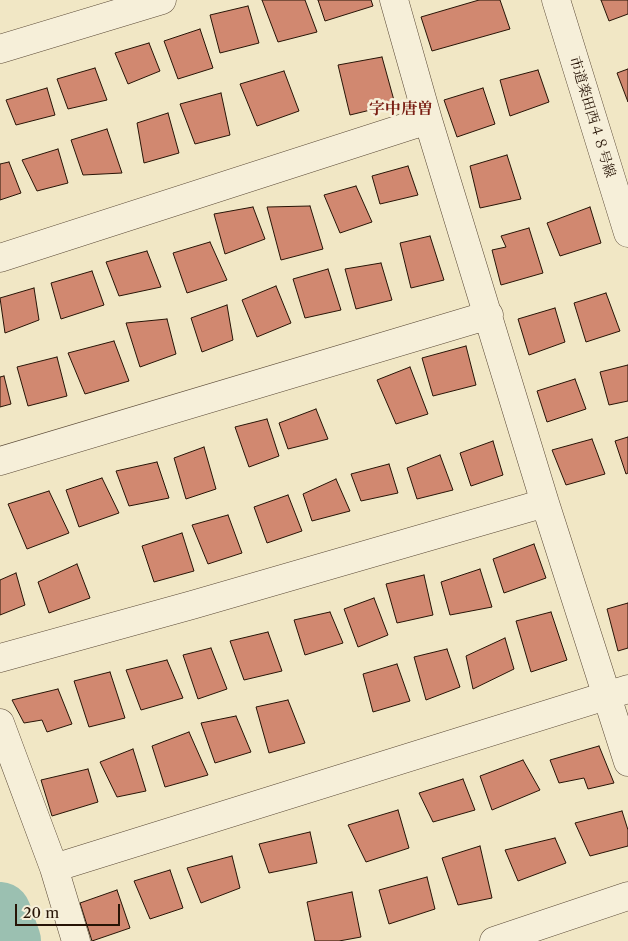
<!DOCTYPE html>
<meta charset="utf-8">
<style>
body{margin:0}
#map{position:relative;width:628px;height:941px;overflow:hidden;background:#f1e7c5;font-family:"Libre Caslon Text",serif}
canvas{display:block}
.scale{position:absolute;left:15px;top:904px;width:105px;height:22px;box-sizing:border-box;border:2px solid #271406;border-top:0;padding-left:6px;font-size:15px;line-height:18px;white-space:nowrap;color:#271406;-webkit-text-stroke:4px #f6efd9;paint-order:stroke}
</style>
<div id="map">
<canvas width="628" height="941"></canvas>
<div class="scale">20 m</div>
</div>
<script>
const g = document.querySelector('canvas').getContext('2d');
g.lineJoin = 'round';
const poly = rows => new Path2D(rows.map(r => 'M' + r).join(''));
function stroke(path, color, width, dash) { g.strokeStyle = color; g.lineWidth = width; g.lineCap = dash ? 'butt' : 'round'; g.setLineDash(dash || []); g.stroke(path); }
function paint(path, color) { g.fillStyle = color; g.fill(path, 'evenodd'); }
function drawText(font, color, halo, rows, align = 'center') {
  g.font = font + ' "Libre Caslon Text","Noto Serif JP",serif'; g.lineWidth = 5; g.setLineDash([]); g.textBaseline = 'middle'; g.strokeStyle = halo; g.fillStyle = color; for (const [text, x, y, turn = 0] of rows) {
    g.save(); g.translate(x, y); g.rotate((+turn || 0) * Math.PI / 180); g.textAlign = isNaN(turn) ? turn : align; if (halo) g.strokeText(text, 0, 0); g.fillText(text, 0, 0); g.restore();
  }
}
stroke(poly([
 [0,913,10,941]
]), '#9bc0b1', 62);
const building = poly([
 [262,0,305,0,317,32,278,42,262,0],
 [318,0,371,0,373,6,325,21,318,0],
 [479,0,500,0,510,29,432,51,421,17,479,0],
 [601,0,628,0,628,14,609,21,601,0],
 [248,6,259,43,220,53,210,15,248,6],
 [200,29,213,68,178,79,164,41,200,29],
 [149,43,160,71,128,84,115,53,149,43],
 [382,57,395,104,350,115,338,65,382,57],
 [95,68,107,100,68,109,57,79,95,68],
 [628,69,628,102,617,73,628,69],
 [538,70,549,102,510,116,500,80,538,70],
 [284,71,299,111,257,126,240,84,284,71],
 [47,88,55,115,16,125,6,100,47,88],
 [483,88,495,124,457,137,444,100,483,88],
 [221,93,230,135,195,144,180,104,221,93],
 [168,113,179,153,144,163,137,123,168,113],
 [107,129,122,173,83,175,71,140,107,129],
 [58,149,68,183,37,191,22,160,58,149],
 [507,155,521,199,480,208,470,166,507,155],
 [9,162,21,193,0,200,0,164,9,162],
 [408,166,418,195,380,204,372,176,408,166],
 [356,186,372,222,340,233,324,195,356,186],
 [310,206,323,249,281,260,267,207,310,206],
 [253,207,265,239,225,254,214,214,253,207],
 [590,207,601,243,560,256,547,223,590,207],
 [529,228,543,273,501,285,492,250,506,247,501,236,529,228],
 [430,236,444,280,411,288,400,243,430,236],
 [210,242,227,280,187,293,173,253,210,242],
 [147,251,161,287,119,296,106,262,147,251],
 [381,263,392,300,356,309,345,269,381,263],
 [328,269,341,310,305,318,293,279,328,269],
 [92,271,104,305,61,319,51,283,92,271],
 [276,286,291,323,257,337,242,300,276,286],
 [34,288,39,320,5,333,0,298,34,288],
 [606,293,620,331,586,342,574,303,606,293],
 [227,305,233,340,202,352,191,318,227,305],
 [555,308,565,342,529,355,518,319,555,308],
 [167,319,176,354,140,367,126,323,167,319],
 [114,341,129,381,85,394,68,353,114,341],
 [466,346,476,385,433,396,422,358,466,346],
 [57,357,67,396,28,406,17,367,57,357],
 [628,365,628,401,609,405,600,372,628,365],
 [410,367,428,414,396,424,377,380,410,367],
 [4,376,11,404,0,407,0,377,4,376],
 [575,379,586,409,547,422,537,391,575,379],
 [316,409,328,439,288,449,279,423,316,409],
 [267,419,279,456,249,467,235,427,267,419],
 [628,437,628,473,626,474,615,441,628,437],
 [592,439,605,474,566,485,552,450,592,439],
 [493,441,503,475,471,486,460,453,493,441],
 [204,447,216,489,186,499,174,458,204,447],
 [440,455,453,490,417,499,407,468,440,455],
 [157,462,169,498,129,506,116,471,157,462],
 [389,464,398,493,361,501,351,474,389,464],
 [102,478,119,513,79,527,66,490,102,478],
 [336,479,350,511,312,521,303,494,336,479],
 [49,491,69,533,27,549,8,504,49,491],
 [288,495,302,531,267,543,254,507,288,495],
 [228,515,242,553,208,564,192,525,228,515],
 [182,533,194,571,154,582,142,546,182,533],
 [534,544,546,578,504,593,493,559,534,544],
 [77,564,90,598,49,613,38,582,77,564],
 [480,569,492,607,450,615,441,582,480,569],
 [16,573,25,605,0,615,0,580,16,573],
 [424,575,433,615,397,623,386,584,424,575],
 [374,598,388,635,358,647,344,609,374,598],
 [628,603,628,648,618,651,607,609,628,603],
 [330,612,343,643,305,655,294,620,330,612],
 [551,612,567,660,531,672,516,621,551,612],
 [268,632,282,671,244,680,230,641,268,632],
 [505,638,514,669,473,689,466,656,505,638],
 [211,648,227,689,198,699,183,655,211,648],
 [447,649,460,687,426,700,414,657,447,649],
 [167,660,183,698,141,710,126,670,167,660],
 [397,664,410,701,373,712,363,674,397,664],
 [110,672,125,718,89,727,74,681,110,672],
 [58,689,72,724,47,732,42,720,24,723,12,700,58,689],
 [288,700,305,743,269,753,256,707,288,700],
 [236,716,251,752,215,763,201,723,236,716],
 [189,732,208,775,165,787,152,746,189,732],
 [599,746,614,783,588,789,584,778,559,783,550,760,599,746],
 [133,749,146,791,117,797,100,762,133,749],
 [523,760,540,790,492,810,480,776,523,760],
 [88,769,98,802,52,816,41,780,88,769],
 [463,779,475,810,433,822,419,793,463,779],
 [398,810,409,848,366,862,348,825,398,810],
 [622,811,628,830,628,846,590,856,575,823,622,811],
 [310,832,317,863,269,873,259,844,310,832],
 [555,838,566,863,518,881,505,850,555,838],
 [480,846,492,898,458,905,442,858,480,846],
 [232,856,240,888,201,903,187,868,232,856],
 [170,870,183,908,150,919,134,881,170,870],
 [427,877,435,909,389,924,379,890,427,877],
 [117,890,130,928,92,941,80,903,117,890],
 [352,892,361,937,339,941,315,941,307,902,352,892]
]);
paint(building, '#d18870');
stroke(building, '#271406', 1);
const street = poly([
 [394,0,428,120,545,503,628,762],
 [556,0,628,233],
 [0,49,162,0],
 [0,258,428,120],
 [0,461,489,315],
 [0,658,192,605,545,503],
 [0,723,54,868,76,941],
 [54,868,628,689],
 [494,941,628,896]
]);
stroke(street, '#5a4936', 29);
stroke(street, '#f6efd9', 28);
drawText('14px', '#271406', '#f6efd9', [
 ["市道楽田西４８号線",592,117,73]
]);
drawText('bold 16px', '#7a1f14', '#f6efd9', [
 ["字中唐曽",401,109]
]);
</script>
